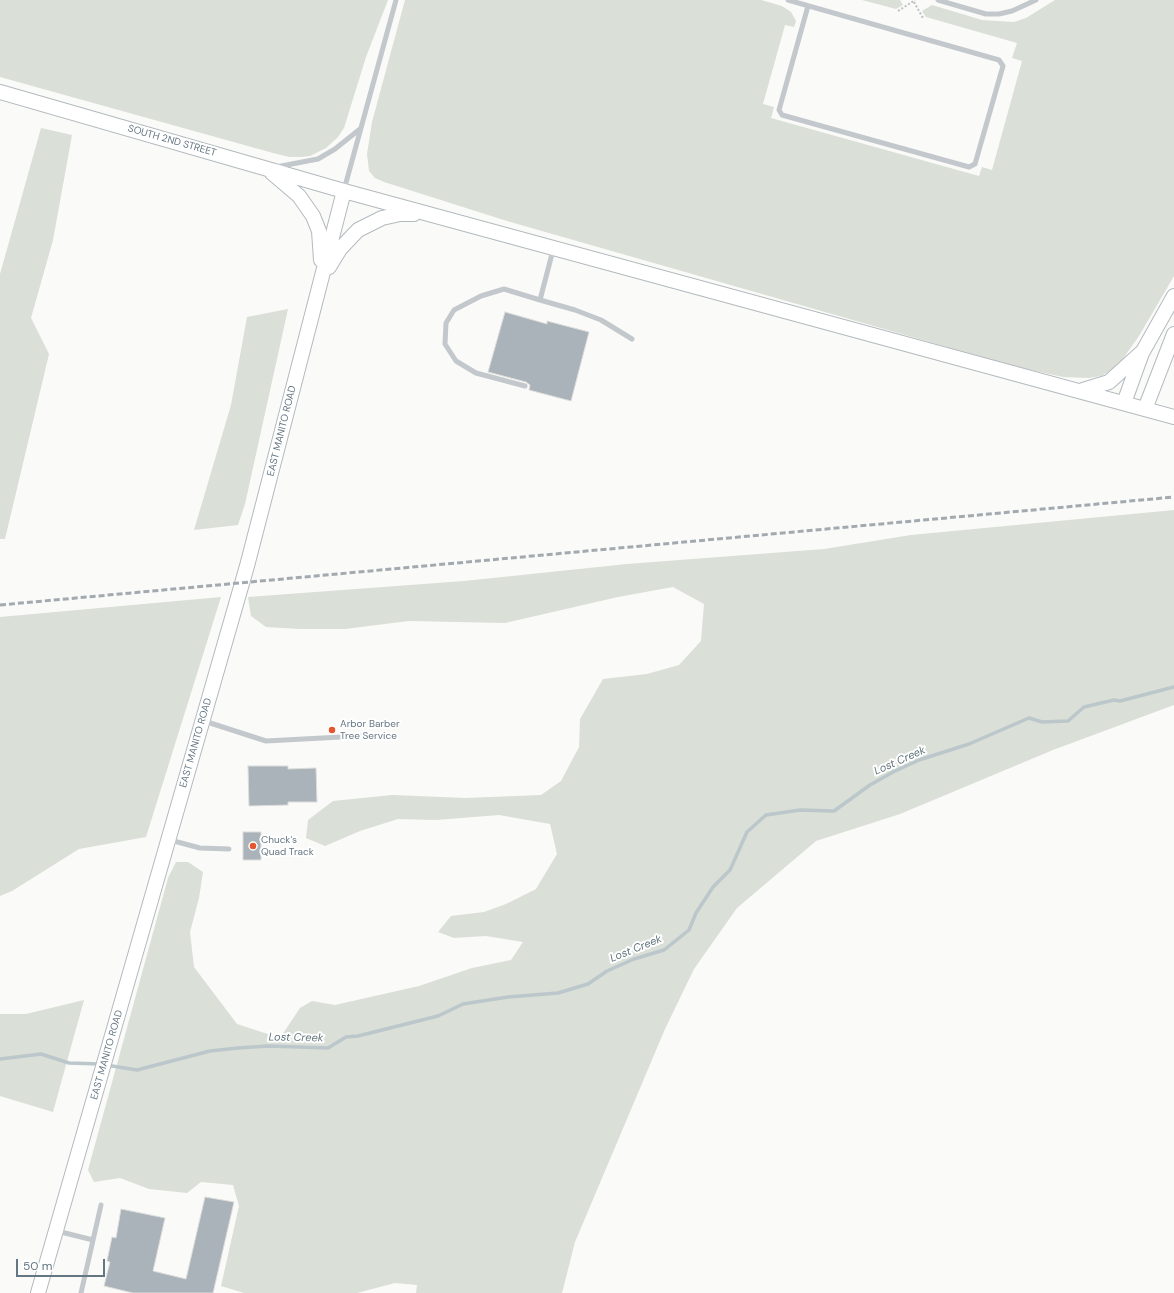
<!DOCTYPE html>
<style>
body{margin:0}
#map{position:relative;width:1174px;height:1293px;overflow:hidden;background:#fafaf8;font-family:"DM Sans",sans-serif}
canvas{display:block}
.scale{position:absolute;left:16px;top:1259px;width:89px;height:18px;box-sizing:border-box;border:2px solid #657683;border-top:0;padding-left:5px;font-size:12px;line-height:14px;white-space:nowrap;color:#657683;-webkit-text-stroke:3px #fff;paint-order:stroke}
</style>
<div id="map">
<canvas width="1174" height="1293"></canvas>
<div class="scale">50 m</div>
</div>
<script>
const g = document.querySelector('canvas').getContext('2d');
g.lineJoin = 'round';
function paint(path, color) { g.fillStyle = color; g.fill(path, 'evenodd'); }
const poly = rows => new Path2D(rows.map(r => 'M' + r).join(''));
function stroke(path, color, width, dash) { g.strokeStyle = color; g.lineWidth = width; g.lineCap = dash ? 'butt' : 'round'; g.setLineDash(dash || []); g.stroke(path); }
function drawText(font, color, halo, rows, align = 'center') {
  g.font = font + ' "DM Sans",sans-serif'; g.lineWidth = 4; g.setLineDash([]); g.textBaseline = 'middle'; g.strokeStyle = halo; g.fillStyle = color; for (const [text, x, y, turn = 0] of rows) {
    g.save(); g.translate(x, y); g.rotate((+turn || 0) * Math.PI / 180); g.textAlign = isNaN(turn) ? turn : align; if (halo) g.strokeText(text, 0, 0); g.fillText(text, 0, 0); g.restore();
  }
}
paint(poly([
 [0,0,388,0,366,57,344,128,338,137,326,148,310,156,301,157,289,157,273,153,0,77],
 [405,0,761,0,782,6,791,12,796,21,794,27,785,25,763,104,774,107,771,118,979,176,982,167,992,170,1022,61,1012,58,1017,43,926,17,922,11,932,5,982,20,1014,22,1026,18,1055,0,1174,0,1174,276,1139,336,1120,363,1110,371,1101,376,1089,378,1063,377,1017,367,507,221,384,182,375,178,369,171,367,154,372,122],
 [862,0,900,0,903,5,896,9],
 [41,128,72,135,53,240,31,318,49,354,5,539,0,539,0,274],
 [288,309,245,504,238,525,194,530,231,405,247,317],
 [1174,510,1174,705,1053,750,900,814,816,841,737,908,694,969,665,1029,575,1242,562,1293,416,1293,417,1285,395,1283,357,1293,244,1293,221,1286,239,1206,233,1185,201,1182,187,1193,149,1189,120,1178,94,1182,88,1170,168,878,176,862,188,862,203,872,199,898,190,932,194,967,237,1024,280,1038,300,1008,312,1001,335,1005,419,986,472,968,511,960,523,942,486,936,454,938,438,932,451,916,484,912,506,904,536,889,557,854,550,824,499,815,436,820,398,819,360,831,325,846,306,838,308,820,333,801,392,795,466,798,541,795,561,781,579,747,580,719,603,679,647,674,679,665,701,641,704,604,673,587,618,597,505,623,409,621,345,629,300,629,266,627,251,616,248,597,464,581,627,564,824,549,911,535],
 [221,597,146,837,79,849,12,891,0,896,0,617],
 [84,1000,53,1112,0,1096,0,1014,26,1014]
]), '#dadfd7');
stroke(poly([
 [0,1059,41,1054,69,1063,100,1064],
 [106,1065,137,1070,210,1051,238,1048,268,1046,328,1048,346,1037,358,1036,438,1016,463,1004,508,997,558,993,588,984,607,971,634,959,664,950,689,930,696,913,713,887,730,870,747,832,766,815,800,810,834,811,870,785,893,772,919,760,969,744,1029,718,1042,722,1068,721,1084,707,1114,700,1120,701,1174,687]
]), '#bbc7cb', 3.5);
const building = poly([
 [505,312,547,324,547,321,589,332,571,401,529,390,530,385,526,382,488,372,505,312],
 [248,766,288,766,288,769,316,768,317,802,288,802,288,805,249,806,248,766],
 [243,832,261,832,261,860,243,860,243,832],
 [205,1197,234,1202,213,1293,133,1293,104,1286,110,1262,107,1261,112,1237,116,1238,121,1209,165,1218,153,1271,186,1279,205,1197]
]);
paint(building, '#aab3b9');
stroke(building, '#dcdcda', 1);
const secondary = poly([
 [0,92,344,191,1174,417],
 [272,173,299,196,313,216,319,231,321,260],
 [329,267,340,249,358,230,382,218,400,214,414,214],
 [1083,390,1109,382,1141,353],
 [1124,403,1142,353,1174,296],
 [1145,409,1174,334],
 [38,1293,247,566,344,191]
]);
stroke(secondary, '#b3babf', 16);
stroke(poly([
 [914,2,923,18],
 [898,11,915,0]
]), '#bbbfc2', 2, [2, 2]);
stroke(poly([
 [788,0,999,60,1003,66,975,164,969,167,782,115,779,110,808,6],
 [938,0,986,14,999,14,1012,11,1036,0],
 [276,167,318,159,335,149,360,129],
 [344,190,396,0],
 [540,300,575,310,601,320,632,339],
 [525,386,476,373,456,361,445,344,446,323,454,310,481,296,504,289,540,300,553,250],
 [204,721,266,741,360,736],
 [170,840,200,848,229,849],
 [57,1231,93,1240],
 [81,1293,101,1205]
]), '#c3c8cc', 5);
stroke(secondary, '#fff', 14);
stroke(poly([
 [0,605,1174,497]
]), '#a2aab0', 3, [6, 3]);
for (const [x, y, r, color] of [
 [332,730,4,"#e4572e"],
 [253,846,4,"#e4572e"]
]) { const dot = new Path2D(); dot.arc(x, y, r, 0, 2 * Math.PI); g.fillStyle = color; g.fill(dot); stroke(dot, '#fff', 1.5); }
drawText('10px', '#657683', '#fff', [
 ["SOUTH 2ND STREET",172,141,16],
 ["EAST MANITO ROAD",282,431,-76],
 ["EAST MANITO ROAD",196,743,-74],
 ["EAST MANITO ROAD",107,1055,-74]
]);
drawText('10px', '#657683', '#fff', [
 ["Arbor Barber",340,724],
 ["Tree Service",340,736],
 ["Chuck's",261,840],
 ["Quad Track",261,852]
], 'left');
drawText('italic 11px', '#60757c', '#fff', [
 ["Lost Creek",900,761,-24],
 ["Lost Creek",636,949,-22],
 ["Lost Creek",296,1038,1]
]);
</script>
